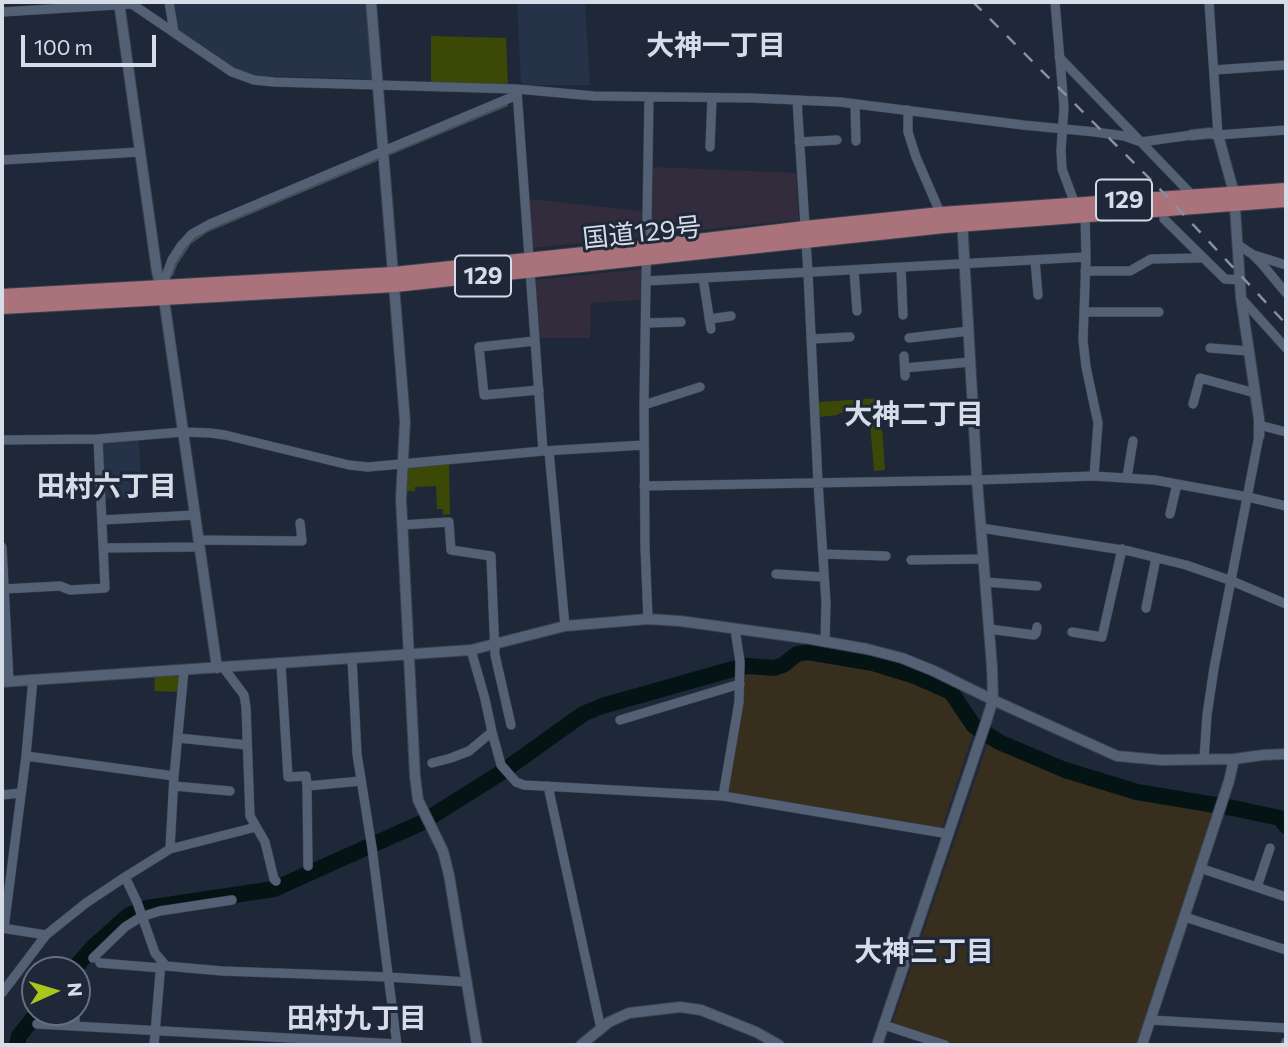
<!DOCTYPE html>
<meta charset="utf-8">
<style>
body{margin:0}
#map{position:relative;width:1288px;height:1047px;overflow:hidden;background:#1e2839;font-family:Commissioner,sans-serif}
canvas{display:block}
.frame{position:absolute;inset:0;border:4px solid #d6dde9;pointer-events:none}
.north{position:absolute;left:21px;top:956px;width:70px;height:70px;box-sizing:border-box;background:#1e2839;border:2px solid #68707f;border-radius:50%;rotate:86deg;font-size:19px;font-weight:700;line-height:28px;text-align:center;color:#d6dde9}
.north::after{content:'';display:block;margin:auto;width:24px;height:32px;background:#a9c71a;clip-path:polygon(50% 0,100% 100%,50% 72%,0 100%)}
.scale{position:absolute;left:21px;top:35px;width:135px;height:32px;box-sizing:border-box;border:4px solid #d6dde9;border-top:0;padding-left:9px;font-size:21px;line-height:24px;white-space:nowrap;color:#d6dde9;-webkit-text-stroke:5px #1e2839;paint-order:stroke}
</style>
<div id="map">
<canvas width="1288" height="1047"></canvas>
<div class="frame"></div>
<div class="north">N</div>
<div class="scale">100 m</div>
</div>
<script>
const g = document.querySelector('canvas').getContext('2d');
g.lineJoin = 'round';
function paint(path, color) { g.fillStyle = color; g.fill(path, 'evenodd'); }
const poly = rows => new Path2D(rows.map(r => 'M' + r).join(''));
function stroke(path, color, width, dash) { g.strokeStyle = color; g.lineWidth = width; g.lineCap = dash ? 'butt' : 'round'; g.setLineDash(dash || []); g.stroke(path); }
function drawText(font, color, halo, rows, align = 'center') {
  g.font = font + ' Commissioner,"Noto Sans JP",sans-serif'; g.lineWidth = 6; g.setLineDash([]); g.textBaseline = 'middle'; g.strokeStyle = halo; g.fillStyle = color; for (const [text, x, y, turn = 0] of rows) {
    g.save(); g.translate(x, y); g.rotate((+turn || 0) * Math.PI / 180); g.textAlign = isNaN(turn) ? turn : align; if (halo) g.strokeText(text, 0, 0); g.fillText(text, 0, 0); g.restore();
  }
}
paint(poly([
 [653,167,796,173,799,220,651,235],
 [529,199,642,211,641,237,533,248],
 [642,269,642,300,591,303,590,338,539,338,534,280]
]), '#332c3c');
paint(poly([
 [808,653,873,663,911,676,950,693,973,733,941,830,726,792,744,670,749,668,777,670,793,658],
 [990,737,999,743,1064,771,1136,793,1216,806,1136,1045,957,1045,894,1024,893,1021]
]), '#372e1e');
paint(poly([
 [172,2,367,2,373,77,371,79,263,76,238,71,176,28],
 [517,2,585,2,590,85,525,85,521,82],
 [136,438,139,442,142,496,104,499,102,441]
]), '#253248');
paint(poly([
 [431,36,506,38,508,86,431,85],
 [880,398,885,470,874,471,869,411,840,413,837,415,819,417,818,402],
 [449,463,450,514,443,515,443,509,437,509,436,486,415,487,415,491,405,491,407,467],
 [180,674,179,692,154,691,155,676]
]), '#3c4805');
stroke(poly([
 [387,155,507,105],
 [172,275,176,264,190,243,207,231,381,158]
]), '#435054', 2.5);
stroke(poly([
 [73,970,92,948,129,915,147,908,274,889,421,823,499,774,583,714,602,706,733,669,748,666,774,668,783,665,797,654,808,652,873,663,912,675,951,692,974,726,999,742,1065,770,1137,792,1233,808,1280,818,1286,826],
 [17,1045,19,1036,38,1012]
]), '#041314', 16);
const minor = poly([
 [169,2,174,32],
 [1055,2,1064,107,1061,150,1062,169,1075,204],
 [1209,2,1218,135,1286,130],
 [2,12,132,4,232,72,254,80,274,82,517,89,594,96,752,98,840,102,1023,125,1095,132,1124,136,1141,142,1192,135],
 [1059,57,1193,196],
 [1214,70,1286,65],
 [517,91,543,451],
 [797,100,808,273,818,482,826,602,825,642],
 [855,104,856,141],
 [908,110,908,132,916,157,942,217],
 [799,142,837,140],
 [710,147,712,98],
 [2,160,140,152],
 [1164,209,1164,219,1225,279,1240,280],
 [1085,215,1086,257,1083,340,1086,367,1098,423,1094,476],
 [1238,245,1252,254,1262,264,1286,293],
 [1254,255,1286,265],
 [1035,260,1038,295],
 [901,268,903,315],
 [854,270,857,311],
 [1085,271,1130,271,1151,259,1200,258,1202,257],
 [703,278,711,329],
 [646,281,1086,257],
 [162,287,172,260,181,246,192,234,210,224,517,95],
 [1241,298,1286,348],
 [1084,312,1159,312],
 [709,319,731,316],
 [646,323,681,322],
 [909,338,969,331],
 [812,339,850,337],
 [535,341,479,347,484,395,539,390],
 [1210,348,1249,351],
 [904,356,905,376],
 [905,368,970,362],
 [1193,404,1200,378,1255,393],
 [644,405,700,387],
 [1259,425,1286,432],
 [2,440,98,439,183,432,210,433,225,435,349,465,368,467,543,451,644,445],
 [549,451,565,626],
 [1127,477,1133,441],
 [644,486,977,480,1094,476,1155,480,1248,497,1286,506],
 [1170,514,1177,484],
 [102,520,195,515],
 [402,525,449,522,451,550,491,556,495,655,511,725],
 [981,528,1129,551,1186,565,1232,581,1286,604],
 [198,540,302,541,300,523],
 [2,547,9,681],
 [103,548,199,547],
 [823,554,886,556],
 [911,560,983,559],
 [776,574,824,577],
 [985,582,1037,586],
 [4,589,60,586,70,590,105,588,98,439],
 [1146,608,1156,558],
 [648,619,645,547,644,405,649,97],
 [989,629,1034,635,1036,633,1037,627],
 [1072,632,1102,637,1122,549],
 [471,650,485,699,492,732,501,765,516,782,524,785,723,796,949,834],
 [352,658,357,754,372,848,397,1045],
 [281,664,288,777,306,776,307,786,361,781],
 [223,667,244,695,246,707,250,816,265,842,274,879,276,881],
 [620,720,740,684],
 [178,738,247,745],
 [26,756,174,776],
 [1204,759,1207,715,1214,668,1259,436],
 [432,763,451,758,469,751,492,732],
 [174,786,230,791],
 [307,786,308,866],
 [548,786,601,1029],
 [2,795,20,793],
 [723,796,739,702,740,662,735,629],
 [170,849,174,776,184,670],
 [1200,868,1286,897],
 [125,877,137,902,155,953,166,966,222,971,388,977,467,982],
 [1257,887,1270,848],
 [1185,917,1286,950],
 [2,928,46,935],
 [4,928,26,756,33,679],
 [93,958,125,927,141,917,160,911,232,900],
 [100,963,161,968],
 [2,993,46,935,86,903,125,877,170,849,256,827],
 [1151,1020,1286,1028],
 [37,1024,397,1044],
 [884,1025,945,1045],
 [75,1026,75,1012],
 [154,1045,161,962],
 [1285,1045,1286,1042]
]);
const tertiary = poly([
 [119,2,157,272,164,299,217,668],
 [371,2,405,421,401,499,415,776,418,800,443,851,449,875,477,1045],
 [1192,135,1210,133,1218,135,1234,193,1241,298,1259,419,1259,436],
 [2,682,471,650,565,626,648,619,680,621,811,639,867,649,902,658,934,671,993,700,1117,756,1161,760,1234,759,1263,755,1286,754],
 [581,1045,609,1022,629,1013,680,1007,701,1010,756,1032,779,1045],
 [877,1045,986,722,993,700,992,667,977,480,962,219],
 [1142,1045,1229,781,1234,759]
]);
const trunk = poly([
 [2,296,394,274,631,249,805,228,941,214,1286,190],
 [2,307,395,285,944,226,1286,200]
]);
stroke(minor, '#394250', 10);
stroke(tertiary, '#394250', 12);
stroke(trunk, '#394250', 16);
stroke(minor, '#546074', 9);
stroke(tertiary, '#546074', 10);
stroke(trunk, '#aa727a', 14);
stroke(poly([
 [973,2,1157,186,1286,324]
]), '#87909e', 2.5, [12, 12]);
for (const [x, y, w] of [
 [1124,200,56],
 [483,276,56]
]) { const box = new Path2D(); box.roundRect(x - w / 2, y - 20.5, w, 41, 5); g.fillStyle = '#1e2839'; g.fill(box); stroke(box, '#d6dde9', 2); }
drawText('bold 24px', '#d6dde9', null, [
 ["129",1124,200],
 ["129",483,276]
]);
drawText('26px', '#d6dde9', '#1e2839', [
 ["国道129号",642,233,-6]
]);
drawText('bold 28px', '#d6dde9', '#1e2839', [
 ["大神一丁目",716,46],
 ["大神二丁目",914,415],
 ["田村六丁目",107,487],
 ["大神三丁目",924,952],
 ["田村九丁目",357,1019]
]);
</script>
